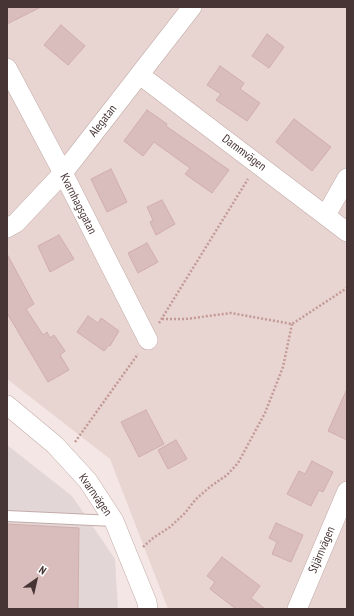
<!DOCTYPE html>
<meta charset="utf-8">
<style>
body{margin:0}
#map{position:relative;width:354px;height:616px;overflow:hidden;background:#f4e6e4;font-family:"PT Sans Narrow",sans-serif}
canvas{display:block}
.frame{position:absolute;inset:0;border:8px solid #463534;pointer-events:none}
.north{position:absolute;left:16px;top:560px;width:40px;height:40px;-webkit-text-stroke:3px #fff;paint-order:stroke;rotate:34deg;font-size:11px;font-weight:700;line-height:16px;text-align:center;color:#463534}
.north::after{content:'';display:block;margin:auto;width:14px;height:18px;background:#463534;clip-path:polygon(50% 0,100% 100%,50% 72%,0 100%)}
</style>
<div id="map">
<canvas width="354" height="616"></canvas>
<div class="frame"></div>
<div class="north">N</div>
</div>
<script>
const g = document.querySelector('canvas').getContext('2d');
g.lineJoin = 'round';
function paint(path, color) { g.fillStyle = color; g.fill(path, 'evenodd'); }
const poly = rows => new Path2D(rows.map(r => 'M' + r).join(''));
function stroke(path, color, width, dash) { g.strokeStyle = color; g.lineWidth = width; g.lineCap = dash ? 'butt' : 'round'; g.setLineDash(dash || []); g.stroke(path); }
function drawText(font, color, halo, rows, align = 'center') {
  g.font = font + ' "PT Sans Narrow",sans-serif'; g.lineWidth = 3.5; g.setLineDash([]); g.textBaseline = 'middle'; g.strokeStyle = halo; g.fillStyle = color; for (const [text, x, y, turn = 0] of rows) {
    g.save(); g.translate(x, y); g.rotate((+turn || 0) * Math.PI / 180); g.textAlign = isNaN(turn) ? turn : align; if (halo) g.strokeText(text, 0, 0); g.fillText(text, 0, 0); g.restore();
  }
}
paint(poly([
 [7,7,347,7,347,609,168,609,110,459,7,379]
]), '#e8d5d2');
paint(poly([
 [7,445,72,496,115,559,118,609,7,609]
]), '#e2d6d6');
const building = poly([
 [7,7,41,7,7,24,7,7],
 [61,25,85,46,68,65,44,45,61,25],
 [267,34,284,47,269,68,252,56,267,34],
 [220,66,244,83,240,89,260,103,247,121,216,100,221,94,207,85,220,66],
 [147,110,167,124,166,126,229,170,212,193,185,174,190,168,154,142,143,156,124,141,147,110],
 [294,119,331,147,312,171,276,142,294,119],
 [111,169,127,202,107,212,91,179,111,169],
 [162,200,175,224,156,235,150,222,153,220,147,207,162,200],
 [59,235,74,259,50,272,38,246,59,235],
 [147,243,158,262,138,273,128,253,147,243],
 [7,254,34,304,26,309,43,335,47,332,50,338,54,335,65,351,60,355,69,370,48,382,7,313,7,254],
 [88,316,98,323,101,318,119,331,110,346,109,345,104,351,77,332,88,316],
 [347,389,347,440,328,431,347,389],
 [146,410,164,444,139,457,121,422,146,410],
 [176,440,187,459,168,469,158,450,176,440],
 [312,461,333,472,323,492,319,490,311,506,287,494,299,471,305,474,312,461],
 [276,523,303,535,291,562,272,554,277,542,269,538,276,523],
 [7,524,79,528,78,609,7,609,7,524],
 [222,557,260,586,251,598,265,609,236,609,210,589,215,582,207,576,222,557]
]);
paint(building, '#d9bdbc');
stroke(building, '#d1aeab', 1);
const lane = poly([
 [7,516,114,521]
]);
const street = poly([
 [7,68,63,173,148,340],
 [140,75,347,232],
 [326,215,347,178],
 [7,228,16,223,63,173,192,7],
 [7,405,55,445,88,481,114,521,147,602,148,609],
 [297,609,347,491]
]);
stroke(lane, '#c3aca9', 12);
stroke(street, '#c3aca9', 20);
stroke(poly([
 [162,319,186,319,231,313,292,324,347,288],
 [159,323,248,179],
 [75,442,138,354],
 [143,547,153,538,170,527,185,513,196,499,211,486,227,475,238,463,265,413,283,367,292,324]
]), '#c39a96', 2.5, [2, 2]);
stroke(lane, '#fff', 10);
stroke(street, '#fff', 19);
drawText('12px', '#463534', '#fff', [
 ["Alegatan",103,121,-52],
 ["Dammvägen",244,153,37],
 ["Kvarnhagsgatan",78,204,63],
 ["Kvarnvägen",95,495,55],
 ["Stjärnvägen",322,550,-67]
]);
</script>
